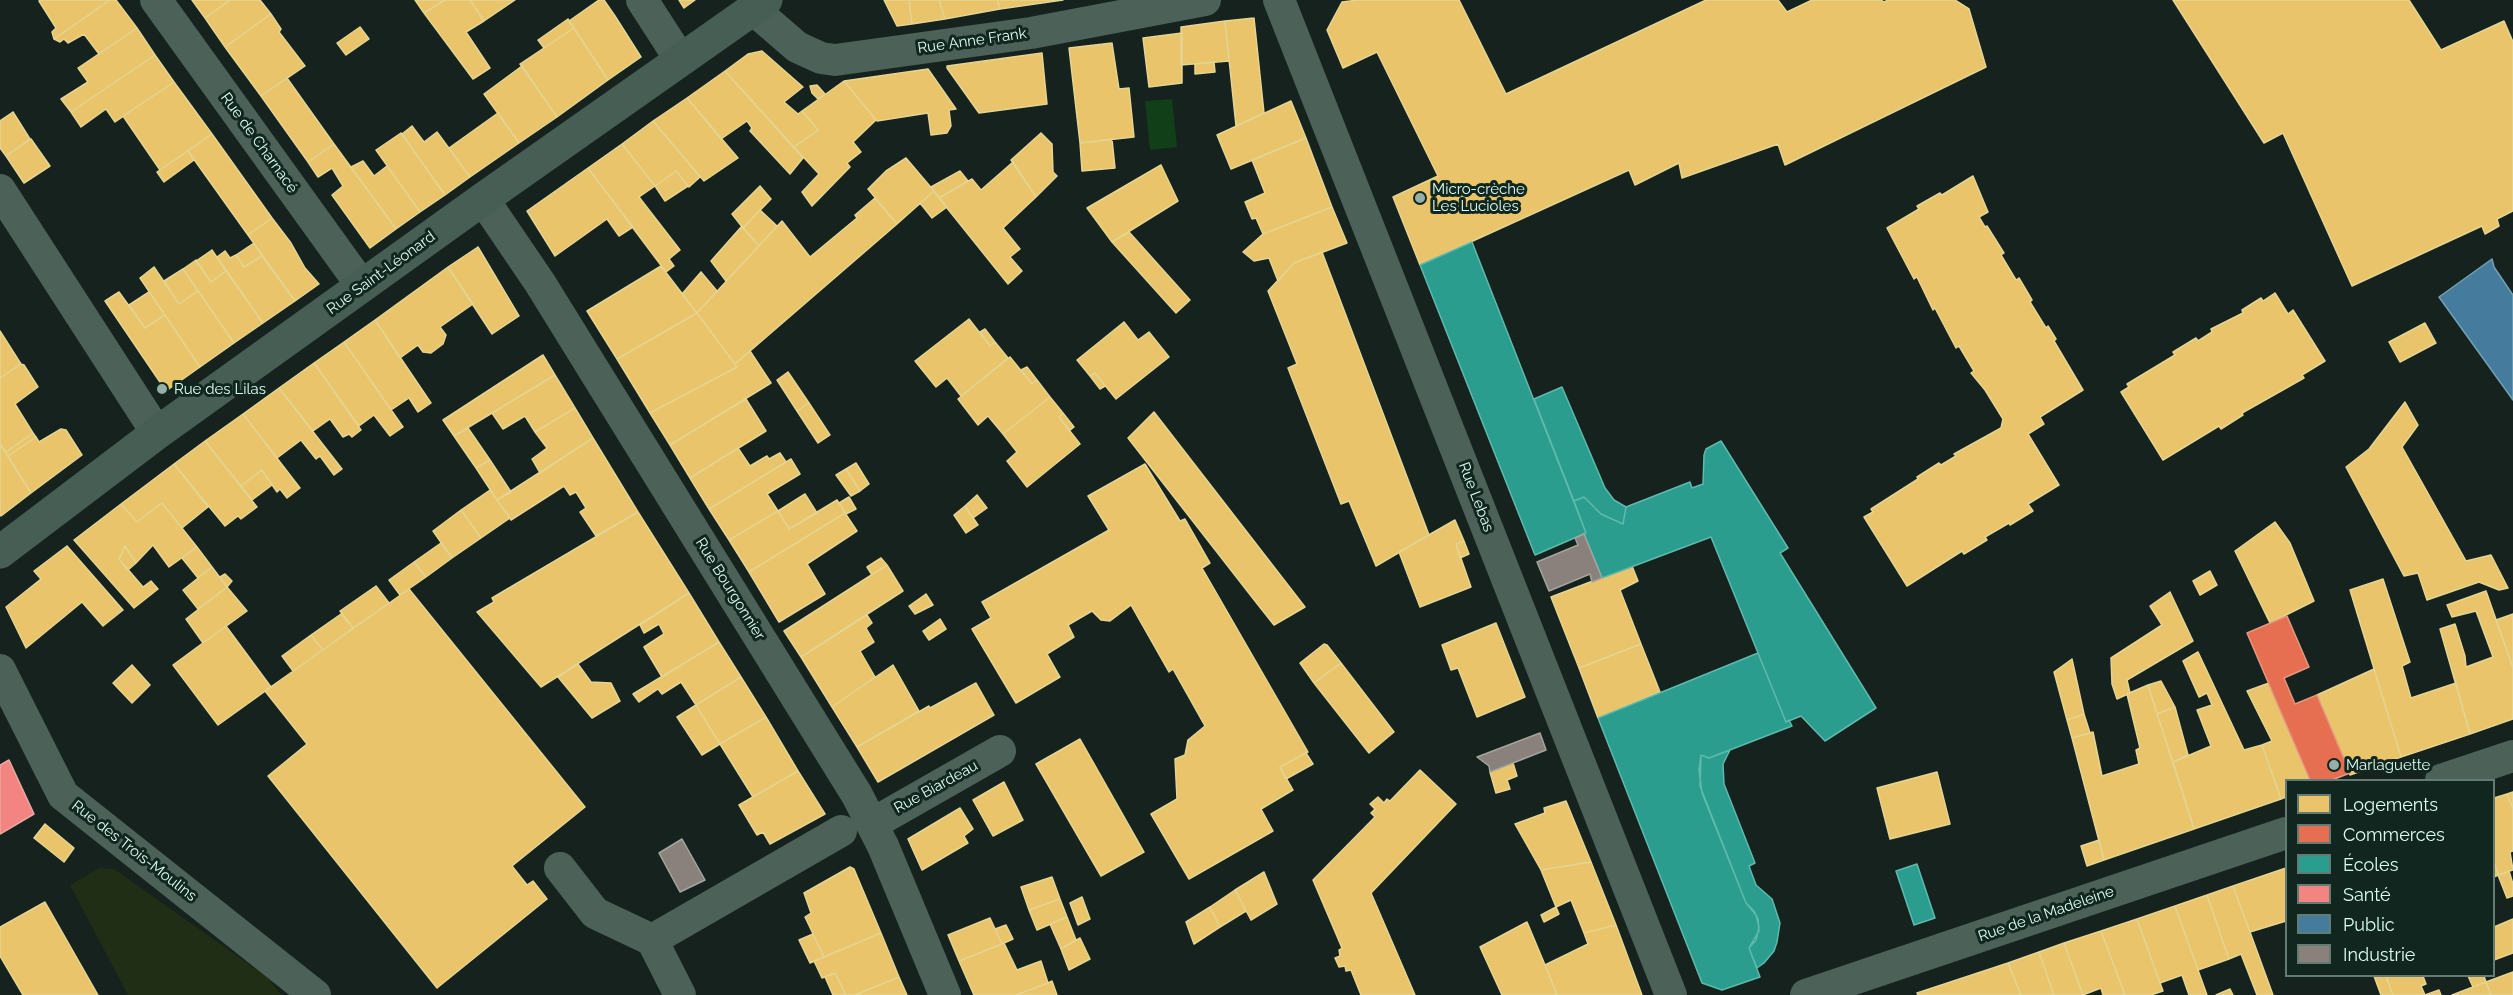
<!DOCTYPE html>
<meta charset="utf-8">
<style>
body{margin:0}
#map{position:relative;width:2513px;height:995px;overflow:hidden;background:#16221e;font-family:Raleway,sans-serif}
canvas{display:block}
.legend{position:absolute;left:2285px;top:779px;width:210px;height:198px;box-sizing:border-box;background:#122620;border:2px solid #627c73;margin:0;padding:8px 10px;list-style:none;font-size:18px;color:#dafcef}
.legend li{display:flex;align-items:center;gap:12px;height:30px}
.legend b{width:30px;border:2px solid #627c73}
</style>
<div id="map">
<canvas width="2513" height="995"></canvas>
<ul class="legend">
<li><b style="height:16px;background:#e9c46a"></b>Logements</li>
<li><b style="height:16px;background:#e76f51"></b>Commerces</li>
<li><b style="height:16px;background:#2a9d8f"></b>Écoles</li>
<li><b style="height:16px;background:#f28482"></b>Santé</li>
<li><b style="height:16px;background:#457b9d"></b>Public</li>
<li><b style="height:16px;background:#8a817c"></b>Industrie</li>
</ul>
</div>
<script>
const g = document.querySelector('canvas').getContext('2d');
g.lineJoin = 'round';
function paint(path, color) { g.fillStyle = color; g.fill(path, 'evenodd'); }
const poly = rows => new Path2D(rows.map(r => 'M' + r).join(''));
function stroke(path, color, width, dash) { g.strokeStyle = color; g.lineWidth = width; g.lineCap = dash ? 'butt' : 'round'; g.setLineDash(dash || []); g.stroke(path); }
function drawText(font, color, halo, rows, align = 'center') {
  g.font = font + ' Raleway,sans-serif'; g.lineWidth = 6; g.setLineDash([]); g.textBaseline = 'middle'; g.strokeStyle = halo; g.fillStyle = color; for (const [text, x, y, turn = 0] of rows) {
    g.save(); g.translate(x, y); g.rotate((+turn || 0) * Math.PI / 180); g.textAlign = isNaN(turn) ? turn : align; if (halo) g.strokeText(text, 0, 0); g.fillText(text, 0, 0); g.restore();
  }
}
paint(poly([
 [99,868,114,869,267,977,281,995,128,995,70,885]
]), '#212e16');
paint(poly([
 [1172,99,1177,147,1150,150,1145,101]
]), '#103f18');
const homes = poly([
 [40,0,110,0,54,39,52,32,56,28,39,1,40,0],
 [110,0,116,0,137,28,99,54,84,34,68,43,64,39,60,42,54,39,110,0],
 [192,0,230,0,205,18,192,0],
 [230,0,260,0,271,14,225,47,205,18,230,0],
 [415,0,445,0,424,13,415,0],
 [445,0,470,0,484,21,466,32,490,68,473,79,424,13,445,0],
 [470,0,515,0,484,21,470,0],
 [599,0,604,0,615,16,641,57,608,80,569,21,599,0],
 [679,0,695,0,684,8,679,0],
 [884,0,909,0,912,24,897,26,884,0],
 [909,0,939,0,945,19,912,24,909,0],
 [939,0,997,0,1000,9,945,19,939,0],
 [997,0,1063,0,1000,9,997,0],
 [1358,0,1459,0,1506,94,1706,0,1778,0,1787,12,1812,0,1881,0,1884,2,1888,0,1955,0,1969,9,1986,67,1785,165,1778,144,1682,178,1679,163,1635,185,1629,170,1420,265,1393,197,1438,176,1377,52,1343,68,1327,30,1342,2,1358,0],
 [2173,0,2409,0,2441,50,2504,21,2513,42,2513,211,2497,219,2499,226,2485,234,2482,226,2352,286,2283,133,2264,143,2173,0],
 [271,14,281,29,279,32,305,66,261,96,225,47,271,14],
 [1254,18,1264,113,1236,126,1225,21,1254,18],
 [568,19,574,28,544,48,538,40,568,19],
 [1225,21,1229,61,1181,65,1181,27,1225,21],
 [360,27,369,39,346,55,337,43,360,27],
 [137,28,155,55,71,112,61,99,88,82,78,68,137,28],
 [574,28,608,80,557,117,520,64,574,28],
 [1182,33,1182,83,1149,87,1143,38,1182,33],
 [1112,43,1119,89,1129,88,1134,137,1080,143,1069,48,1112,43],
 [762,51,803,87,784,102,798,114,802,111,818,130,794,147,725,71,748,54,762,51],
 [1042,53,1047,104,979,113,947,68,947,66,1042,53],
 [155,55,174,82,115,122,106,109,81,127,71,112,155,55],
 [1214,62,1215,72,1195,74,1195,64,1214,62],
 [522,66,557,117,519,143,484,94,522,66],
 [928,69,956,109,949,110,951,126,947,133,931,135,928,113,877,121,844,81,928,69],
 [725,71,803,158,790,174,750,131,752,128,747,121,721,139,687,98,725,71],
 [287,78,334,144,308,162,261,96,287,78],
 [844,81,876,120,853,142,861,152,847,163,850,167,812,206,802,192,819,174,794,147,818,130,802,111,844,81],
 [174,82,212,134,160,170,123,116,174,82],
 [817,85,825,94,818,99,812,93,810,86,817,85],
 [687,98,738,158,704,181,653,121,687,98],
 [1291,101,1306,138,1231,169,1217,135,1291,101],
 [13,112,30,139,6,156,0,148,0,121,13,112],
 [498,113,519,143,470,177,449,148,498,113],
 [653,121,700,177,689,187,676,171,655,186,622,144,653,121],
 [412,126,424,142,437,132,470,177,445,195,402,134,412,126],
 [401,133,445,195,420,212,376,150,401,133],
 [1041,133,1052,144,1053,172,1057,176,1036,197,1011,160,1041,133],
 [212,134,272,218,248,235,188,151,212,134],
 [1306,138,1332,207,1263,234,1256,218,1252,219,1245,202,1265,193,1252,160,1306,138],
 [31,139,50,166,24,183,6,156,31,139],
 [1112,139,1115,168,1082,171,1080,143,1112,139],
 [334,144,396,229,370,248,332,195,343,186,332,168,318,177,308,162,334,144],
 [622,144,655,186,639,197,680,250,669,259,674,266,666,272,588,168,622,144],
 [188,151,194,160,164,182,157,172,188,151],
 [906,158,934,191,897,224,868,189,886,171,906,158],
 [363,161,374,176,387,166,420,212,396,229,351,167,363,161],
 [1013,162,1036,197,1003,228,1020,249,1010,257,1022,271,1008,284,939,198,972,179,981,190,1013,162],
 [1161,165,1178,201,1112,242,1087,208,1161,165],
 [588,168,633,227,619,236,607,219,555,256,527,211,588,168],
 [676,171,688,186,665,201,655,186,676,171],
 [960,171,968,181,939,198,931,187,960,171],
 [1973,176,1988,212,1979,217,1985,227,1987,226,2004,253,2001,255,2016,280,2019,278,2032,300,2030,302,2046,328,2048,326,2056,339,2054,341,2083,390,2040,417,2044,424,2028,434,2059,485,2028,504,2033,511,2010,525,2009,523,1985,537,1987,540,1964,554,1962,551,1907,586,1864,517,1873,512,1871,509,1918,479,1917,477,1939,463,1941,465,1956,456,1954,454,2001,428,2003,419,1985,390,1971,373,1974,371,1959,346,1956,348,1935,308,1933,310,1917,277,1914,279,1887,228,1919,209,1917,206,1940,193,1942,195,1973,176],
 [760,186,771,199,743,228,732,214,760,186],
 [934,191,947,207,932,218,920,203,934,191],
 [875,198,897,224,735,364,697,313,782,221,810,257,857,218,855,215,875,198],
 [1332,207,1347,243,1294,263,1278,281,1269,258,1254,261,1243,252,1263,234,1332,207],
 [760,210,777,226,759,246,743,228,760,210],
 [272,218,291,243,305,268,319,284,295,301,248,235,272,218],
 [742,226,759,246,726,281,711,261,742,226],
 [1129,232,1190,300,1176,313,1112,242,1129,232],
 [254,243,262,256,244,267,236,255,254,243],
 [478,247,519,316,492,334,448,267,478,247],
 [212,250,226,271,211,282,196,261,212,250],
 [225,251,230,258,236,255,244,267,262,256,295,301,263,323,217,257,225,251],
 [1322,252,1429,535,1376,566,1349,501,1341,504,1288,368,1297,364,1268,291,1294,263,1322,252],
 [196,260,211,282,226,271,263,323,234,343,183,269,196,260],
 [661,266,697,313,617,359,587,311,661,266],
 [154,267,179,304,198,291,234,343,200,367,140,278,154,267],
 [448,267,473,304,440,327,446,335,443,344,431,353,423,352,418,345,400,358,375,320,448,267],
 [183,269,198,291,179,304,164,281,183,269],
 [701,272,717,291,697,313,682,294,701,272],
 [119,292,145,328,165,315,200,367,166,391,105,301,119,292],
 [149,292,165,315,145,328,129,305,149,292],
 [2275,293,2288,314,2293,310,2325,361,2302,375,2304,378,2242,413,2243,415,2221,429,2219,426,2163,460,2121,392,2129,387,2127,384,2175,355,2173,352,2196,338,2198,341,2212,332,2211,329,2243,313,2242,310,2261,298,2263,301,2275,293],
 [697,313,737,367,650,413,617,359,697,313],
 [969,319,990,346,995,342,1008,358,961,396,947,378,936,387,915,361,969,319],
 [375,320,431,403,418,412,409,398,391,410,344,342,375,320],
 [1124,322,1138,340,1149,332,1169,357,1116,399,1095,373,1090,376,1077,360,1124,322],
 [2425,323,2436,343,2400,362,2389,342,2425,323],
 [985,329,995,342,990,346,980,332,985,329],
 [0,331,21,364,0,378,0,331],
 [344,342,403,427,390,436,374,415,359,426,314,363,344,342],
 [750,351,771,383,670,445,650,413,737,367,735,364,750,351],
 [543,355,555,375,454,436,443,420,543,355],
 [1010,357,1032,384,1037,380,1050,397,1003,434,988,416,978,425,958,399,1010,357],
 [314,363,361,430,352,437,349,434,343,437,330,419,313,431,279,388,314,363],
 [21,364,24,365,38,387,15,404,33,433,6,452,0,444,0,378,21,364],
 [1027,367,1037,380,1032,384,1021,370,1027,367],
 [788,372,809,403,797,411,777,380,788,372],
 [1095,373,1105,386,1100,389,1090,376,1095,373],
 [555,375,575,408,535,432,525,416,503,429,492,413,555,375],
 [279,388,342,469,334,475,320,456,316,459,301,440,277,458,243,414,279,388],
 [1050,397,1063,413,1059,417,1080,444,1027,487,1007,461,1017,452,1003,434,1050,397],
 [746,399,766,431,690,478,670,445,746,399],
 [2405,402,2418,425,2402,447,2466,561,2491,555,2508,588,2499,590,2479,582,2427,600,2418,573,2404,576,2346,467,2369,449,2405,402],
 [809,403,830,435,818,443,797,411,809,403],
 [575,408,593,438,540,473,532,459,547,448,535,432,575,408],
 [1154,412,1305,607,1274,625,1255,601,1128,438,1154,412],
 [1063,413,1074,427,1069,431,1059,417,1063,413],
 [243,414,300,488,287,498,280,489,277,492,262,470,241,486,205,441,243,414],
 [468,428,490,460,476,468,454,436,468,428],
 [61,429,66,430,82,455,31,493,8,456,36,437,39,442,61,429],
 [33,433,36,437,8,456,6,452,33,433],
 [593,438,638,512,596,536,580,512,586,508,576,492,570,495,564,486,511,520,497,500,593,438],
 [205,441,257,507,241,519,238,516,225,526,174,464,205,441],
 [0,444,31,493,1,516,0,514,0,444],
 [738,448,750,466,767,456,769,459,780,453,786,462,709,509,690,478,738,448],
 [791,459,800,474,767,494,778,511,729,540,709,509,791,459],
 [490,460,511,492,497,500,476,468,490,460],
 [856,463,869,484,860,491,846,469,856,463],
 [174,464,208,507,182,528,162,503,137,522,121,504,174,464],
 [1145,464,1180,521,1185,519,1210,563,1202,568,1308,752,1280,767,1293,790,1261,809,1273,831,1189,879,1151,814,1177,799,1175,759,1185,755,1188,740,1205,726,1173,669,1169,672,1131,605,1110,621,1101,620,1092,611,1068,625,1074,637,1047,654,1060,677,1016,703,972,629,991,618,982,602,1109,530,1088,496,1145,464],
 [846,469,860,491,851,496,836,475,846,469],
 [262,470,272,485,252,500,241,486,262,470],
 [490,490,510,518,481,538,461,510,490,490],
 [805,494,817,513,789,529,778,511,805,494],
 [977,495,987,508,973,518,965,506,977,495],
 [849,497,856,509,846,514,839,503,849,497],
 [837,500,845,513,749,572,729,540,778,511,789,529,837,500],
 [162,503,197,547,169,567,153,545,136,563,125,546,119,559,143,587,151,581,158,589,134,608,74,540,121,504,137,522,162,503],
 [965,506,978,525,966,533,954,515,965,506],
 [461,510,481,538,452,558,433,531,461,510],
 [638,512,689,593,541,687,477,612,494,602,492,598,638,512],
 [845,513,857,531,807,564,825,594,779,622,749,572,845,513],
 [1455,520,1464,541,1456,544,1471,587,1420,607,1399,552,1455,520],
 [2275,522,2290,543,2314,601,2270,623,2235,551,2275,522],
 [1464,541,1469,554,1460,558,1456,544,1464,541],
 [441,543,452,558,426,577,414,562,441,543],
 [67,546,123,610,103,626,82,602,26,648,6,607,41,579,34,571,67,546],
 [125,546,136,563,128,570,119,559,125,546],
 [197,547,212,567,198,578,182,558,197,547],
 [881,558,887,565,872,575,867,567,881,558],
 [414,562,426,577,400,595,389,580,414,562],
 [887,565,903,591,801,657,784,631,887,565],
 [1632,566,1638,581,1620,590,1641,644,1579,668,1551,597,1632,566],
 [212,567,227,587,198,609,183,590,212,567],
 [2210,571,2217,585,2200,595,2193,581,2210,571],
 [225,574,232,581,227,587,220,577,225,574],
 [2383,579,2410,662,2402,666,2411,698,2456,683,2470,734,2401,757,2350,590,2383,579],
 [376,586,389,603,353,628,340,611,376,586],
 [227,587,247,611,203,643,186,619,227,587],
 [409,589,585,807,512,866,527,885,533,881,547,899,437,988,268,776,307,744,265,691,409,589],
 [2486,591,2513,668,2513,719,2470,734,2440,629,2455,624,2465,656,2466,667,2493,657,2476,611,2452,617,2447,605,2486,591],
 [2170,592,2193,641,2127,680,2130,693,2117,699,2112,684,2111,658,2162,625,2150,606,2170,592],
 [689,593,719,642,662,677,644,647,664,634,659,624,644,633,640,625,689,593],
 [926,594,933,605,915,614,909,606,926,594],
 [341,614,353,628,323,650,311,635,341,614],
 [2513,614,2513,668,2496,620,2513,614],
 [867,615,872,623,866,628,874,642,860,651,875,677,832,707,801,657,867,615],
 [940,619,946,629,929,640,923,631,940,619],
 [1496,623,1525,697,1477,717,1458,668,1451,670,1442,645,1496,623],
 [226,626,271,687,218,725,173,665,226,626],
 [311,635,323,650,293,671,282,656,311,635],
 [719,642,741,677,696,705,681,682,662,694,658,689,639,702,633,694,719,642],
 [1324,644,1327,645,1341,663,1314,683,1300,663,1324,644],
 [1641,644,1660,692,1598,718,1579,668,1641,644],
 [2198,652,2244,750,2262,745,2281,799,2194,829,2173,762,2211,746,2197,710,2212,705,2207,693,2199,697,2183,661,2198,652],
 [2072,659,2084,714,2067,720,2054,672,2072,659],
 [1341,663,1394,732,1369,753,1314,683,1341,663],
 [578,664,591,682,611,683,620,701,592,718,558,677,578,664],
 [132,665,150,685,132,703,113,683,132,665],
 [893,665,919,711,857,747,832,707,893,665],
 [2374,669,2401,757,2350,775,2317,695,2374,669],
 [741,677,766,717,720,744,696,705,741,677],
 [2161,681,2175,707,2157,714,2148,685,2161,681],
 [976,683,994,715,878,782,857,747,929,706,930,708,976,683],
 [2269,683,2310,780,2286,780,2286,797,2281,799,2262,745,2272,741,2247,691,2269,683],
 [2148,685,2194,829,2104,860,2072,738,2093,732,2102,776,2139,764,2136,750,2140,748,2127,694,2148,685],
 [696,705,720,744,702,755,677,717,696,705],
 [2175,707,2188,755,2173,762,2157,714,2175,707],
 [2084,714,2090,733,2072,738,2067,720,2084,714],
 [766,717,798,771,753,797,720,744,766,717],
 [1080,739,1144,852,1101,876,1036,764,1080,739],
 [1306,753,1313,764,1286,779,1280,767,1306,753],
 [1513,763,1517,776,1507,780,1510,789,1496,793,1490,772,1513,763],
 [1420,770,1456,804,1371,893,1415,995,1361,995,1351,970,1346,971,1345,966,1339,967,1335,958,1340,956,1339,950,1342,948,1313,880,1375,817,1371,813,1375,809,1370,804,1378,797,1384,803,1387,799,1390,801,1420,770],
 [798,771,825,814,770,844,763,832,757,835,739,805,798,771],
 [1937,772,1950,824,1890,839,1877,788,1937,772],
 [1004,782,1023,820,993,836,973,800,1004,782],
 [2513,792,2513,809,2507,794,2513,792],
 [2507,794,2513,809,2513,851,2510,852,2513,870,2498,875,2494,862,2494,798,2507,794],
 [1566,801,1591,862,1541,870,1515,824,1545,813,1544,808,1566,801],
 [960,808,973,829,964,836,968,843,922,870,908,839,960,808],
 [45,824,74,848,64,862,34,838,45,824],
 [2099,840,2104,860,2087,866,2081,846,2099,840],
 [1591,862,1616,925,1584,933,1571,900,1556,907,1541,870,1591,862],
 [2494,862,2498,875,2494,877,2494,862],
 [850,867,854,869,881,933,824,957,805,917,811,913,804,893,850,867],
 [2286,868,2286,921,2250,932,2233,886,2286,868],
 [2509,871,2513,884,2513,896,2507,898,2498,875,2509,871],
 [1264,872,1277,904,1251,920,1235,890,1264,872],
 [1052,877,1060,899,1029,910,1021,887,1052,877],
 [2233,886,2250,932,2273,995,2257,995,2241,954,2229,959,2207,895,2233,886],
 [1235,890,1246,911,1220,927,1210,907,1235,890],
 [2207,895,2229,959,2198,970,2175,906,2207,895],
 [1082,897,1090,919,1078,925,1070,903,1082,897],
 [1060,899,1067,917,1037,930,1029,910,1060,899],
 [45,902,98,995,23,995,0,956,0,927,45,902],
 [2175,906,2198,970,2207,995,2189,995,2182,975,2160,983,2137,919,2175,906],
 [1210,907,1220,927,1194,944,1186,922,1210,907],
 [1556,907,1559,914,1544,922,1541,915,1556,907],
 [1067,917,1076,940,1061,949,1050,924,1067,917],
 [990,918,1002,944,959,961,948,935,990,918],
 [2137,919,2163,991,2151,995,2125,995,2101,931,2137,919],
 [2513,919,2513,953,2494,960,2494,927,2513,919],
 [1527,922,1545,965,1557,995,1502,995,1480,947,1527,922],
 [1006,925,1013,939,1002,944,995,929,1006,925],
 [1616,925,1642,995,1557,995,1545,965,1588,944,1584,933,1616,925],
 [2101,931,2125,995,2103,995,2101,988,2083,995,2064,943,2101,931],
 [881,933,899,977,855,995,846,995,835,973,822,978,814,961,881,933],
 [813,934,824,957,810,963,799,940,813,934],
 [1080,938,1090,959,1069,970,1061,949,1080,938],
 [1004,943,1017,970,1041,961,1048,983,1016,995,974,995,959,961,1004,943],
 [2064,943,2083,995,2054,995,2039,952,2064,943],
 [2039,952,2054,995,2021,995,2008,963,2039,952],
 [2008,963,2021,995,1918,995,1917,993,2008,963],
 [2513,972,2513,995,2491,995,2486,982,2513,972],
 [835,973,846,995,833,995,825,977,835,973],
 [2374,976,2386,976,2393,995,2381,995,2374,976],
 [2386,976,2423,976,2426,984,2421,986,2425,995,2439,990,2441,995,2393,995,2386,976],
 [2468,976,2484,976,2486,982,2473,987,2468,976],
 [899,977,907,995,855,995,899,977],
 [1052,981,1057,995,1016,995,1048,983,1052,981],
 [2486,982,2491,995,2452,995,2473,987,2486,982],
 [2230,989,2233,995,2216,995,2230,989]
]);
paint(homes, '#e9c46a');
stroke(homes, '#e4d592', 1.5);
const shops = poly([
 [2287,616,2309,667,2284,678,2295,704,2317,695,2350,773,2332,780,2310,780,2247,633,2287,616]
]);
paint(shops, '#e76f51');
stroke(shops, '#e39980', 1.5);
const schools = poly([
 [1472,242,1586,533,1535,555,1420,265,1472,242],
 [1562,387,1605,488,1614,500,1626,507,1623,524,1601,514,1584,497,1574,501,1534,399,1562,387],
 [1721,441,1788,548,1780,553,1876,708,1825,741,1801,716,1786,722,1711,537,1602,578,1584,534,1586,533,1574,501,1584,497,1601,514,1623,524,1626,507,1690,482,1692,488,1703,484,1704,455,1706,449,1721,441],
 [1758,653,1786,722,1789,720,1792,726,1709,758,1701,755,1699,770,1702,793,1746,903,1756,915,1759,927,1756,940,1749,948,1760,977,1722,990,1702,983,1598,718,1758,653],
 [1730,750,1723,764,1724,784,1755,863,1749,866,1756,885,1772,899,1780,923,1777,942,1774,951,1764,963,1757,968,1749,948,1759,931,1758,919,1754,911,1746,903,1700,786,1701,755,1709,758,1730,750],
 [1917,864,1935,918,1914,925,1896,871,1917,864]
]);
paint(schools, '#2a9d8f');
stroke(schools, '#5fbaac', 1.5);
const health = poly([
 [9,760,34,814,0,834,0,765,9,760]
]);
paint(health, '#f28482');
stroke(health, '#eba8a3', 1.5);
const public = poly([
 [2492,259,2494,267,2513,295,2513,400,2439,297,2492,259]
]);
paint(public, '#457b9d');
stroke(public, '#72a2b6', 1.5);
const industry = poly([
 [1584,534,1602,578,1592,582,1590,574,1549,591,1537,562,1578,545,1575,538,1584,534],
 [1540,733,1546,750,1490,772,1489,766,1477,757,1540,733],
 [682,839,705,880,680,892,659,853,682,839]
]);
paint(industry, '#8a817c');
stroke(industry, '#a2a69e', 1.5);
stroke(poly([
 [156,0,362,286],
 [642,0,680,59],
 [1279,0,1671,995],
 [753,9,797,47,821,58,835,60,1031,33,1205,0],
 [0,190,157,433],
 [483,199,540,283,857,795,883,846,945,995],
 [0,670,63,795,315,995],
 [2441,780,2513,756],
 [872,824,1000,751],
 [560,868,595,913,652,940],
 [680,995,652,940,841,831],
 [1806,995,2286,833]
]), '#4c6158', 32);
stroke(poly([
 [0,552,157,433,483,199,766,0]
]), '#475e54', 33);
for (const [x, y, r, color] of [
 [1420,198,6,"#95b0a6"],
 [162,389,6,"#95b0a6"],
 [2334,765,6,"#95b0a6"]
]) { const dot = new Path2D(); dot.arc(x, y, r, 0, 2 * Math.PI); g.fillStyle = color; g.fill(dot); stroke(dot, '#122620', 2); }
drawText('15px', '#dafcef', '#122620', [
 ["Rue Anne Frank",972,41,-8],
 ["Rue de Charnacé",259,143,54],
 ["Rue Saint-Léonard",381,273,-36],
 ["Rue Lebas",1476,497,69],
 ["Rue Bourgonnier",730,589,58],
 ["Rue Biardeau",936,787,-29],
 ["Rue des Trois-Moulins",134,851,38],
 ["Rue de la Madeleine",2046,914,-19]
]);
drawText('15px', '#dafcef', '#122620', [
 ["Micro-crèche",1432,189],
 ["Les Lucioles",1432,206],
 ["Rue des Lilas",174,389],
 ["Marlaguette",2346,765]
], 'left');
</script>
